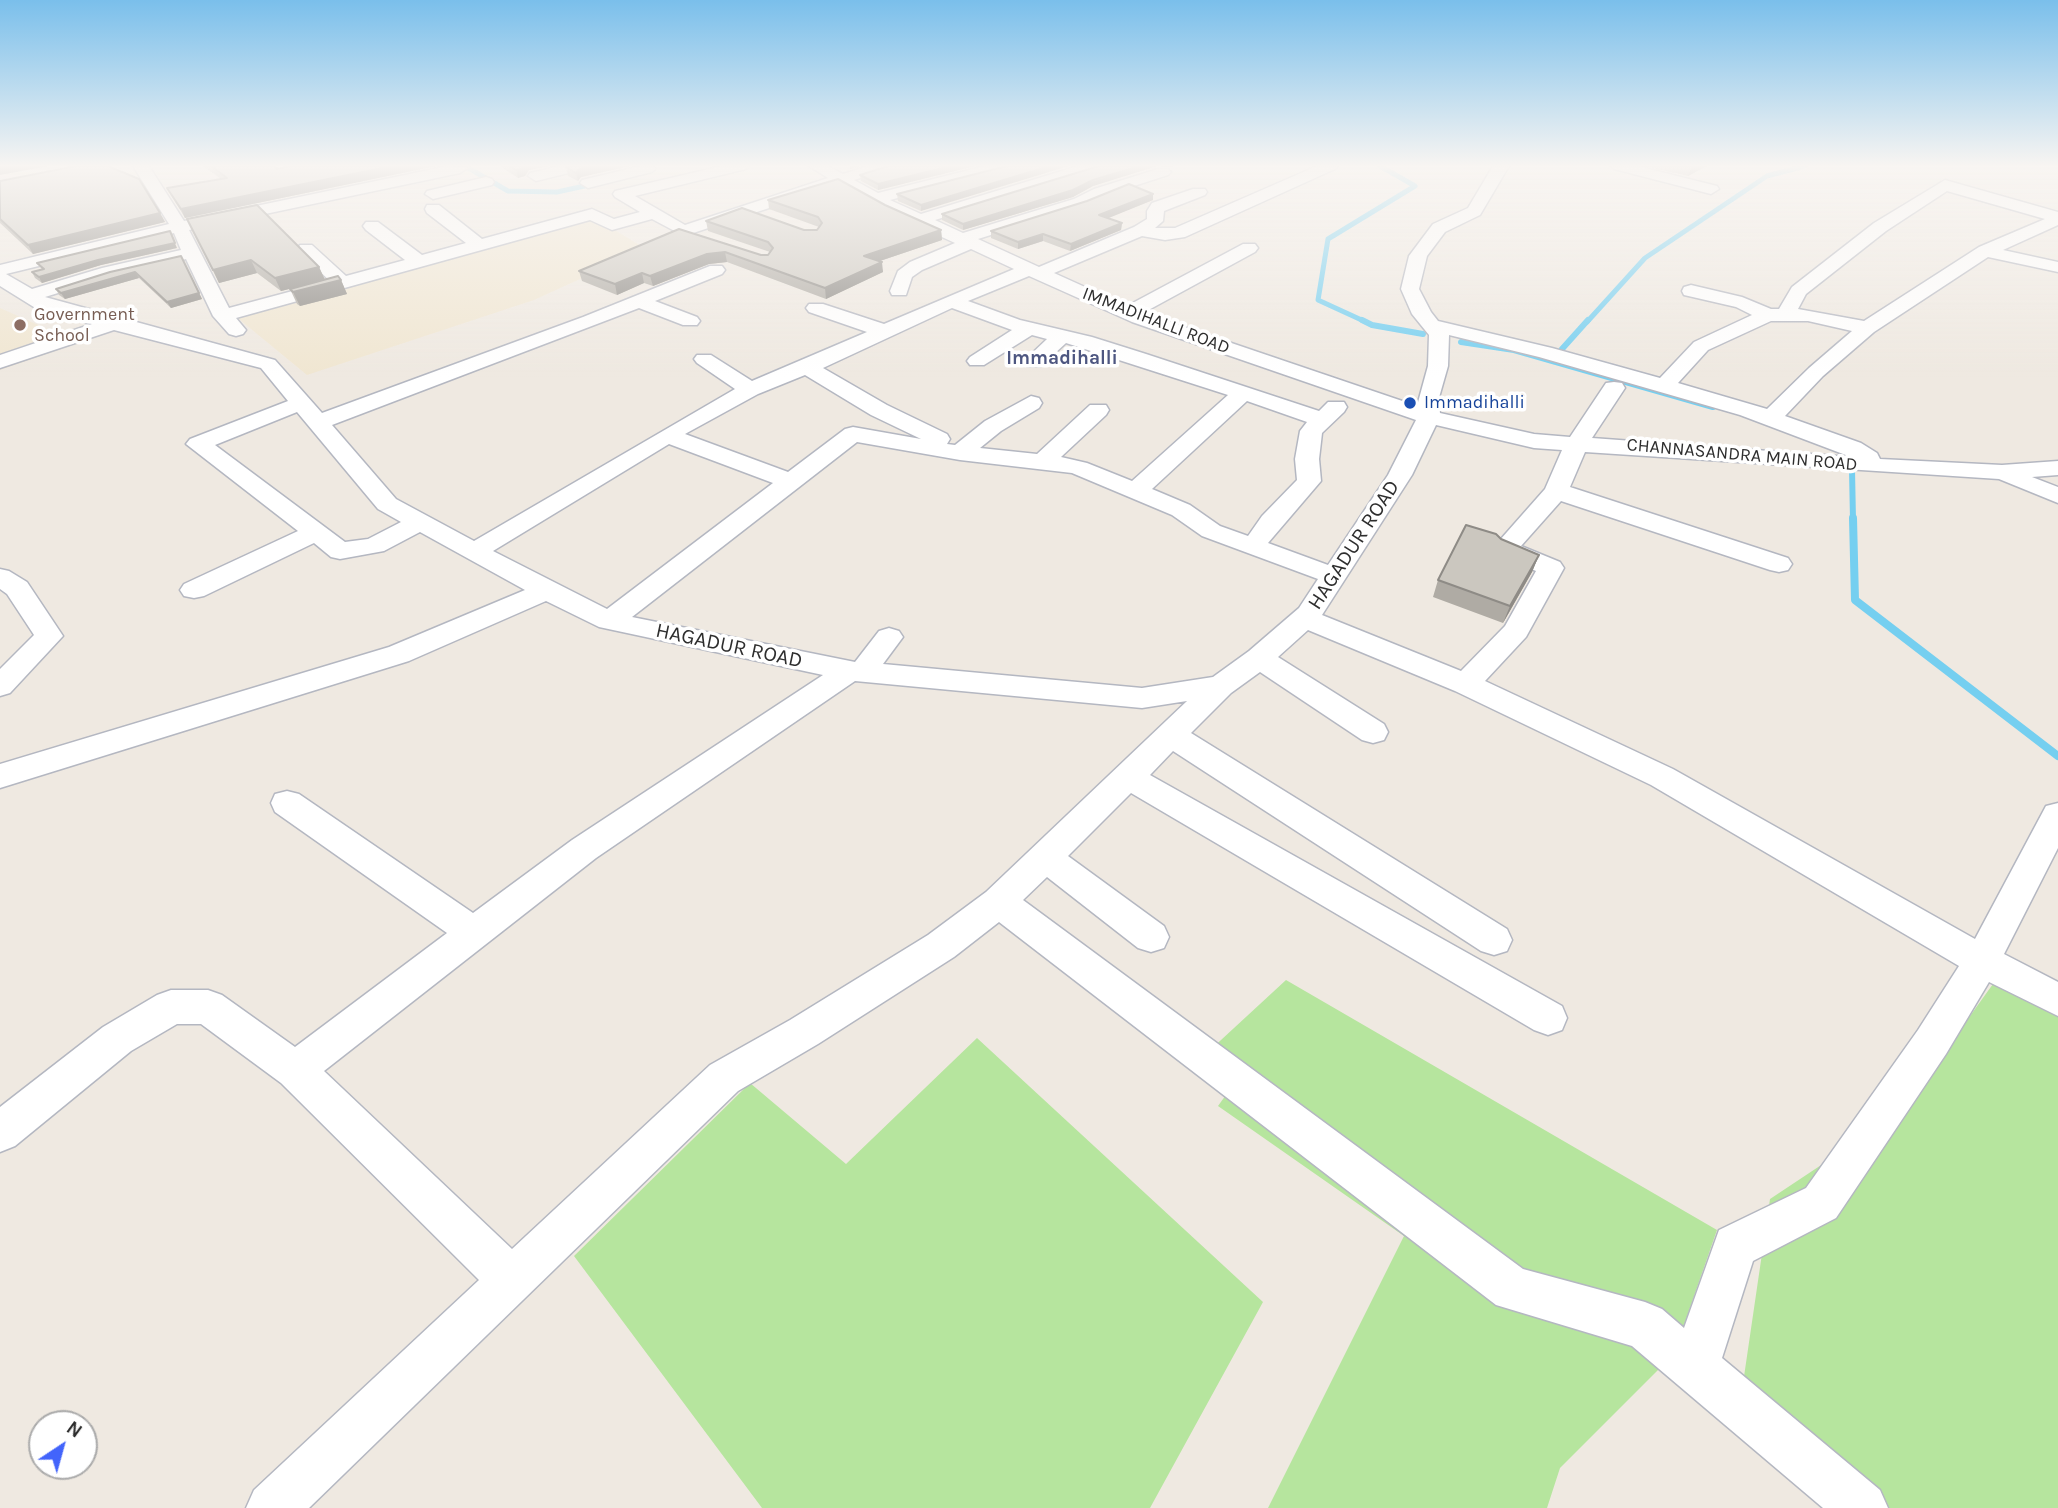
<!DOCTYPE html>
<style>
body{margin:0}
#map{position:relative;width:2058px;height:1508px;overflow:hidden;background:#efe9e1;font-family:Karla,sans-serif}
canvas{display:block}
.north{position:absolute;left:28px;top:1410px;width:70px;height:70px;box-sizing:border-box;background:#fff;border:2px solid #ababab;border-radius:50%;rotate:36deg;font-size:19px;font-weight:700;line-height:28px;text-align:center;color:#2e2e2e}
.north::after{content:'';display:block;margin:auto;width:24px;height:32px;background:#4264fb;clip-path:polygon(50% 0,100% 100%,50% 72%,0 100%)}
</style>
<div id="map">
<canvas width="2058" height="1508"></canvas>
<div class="north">N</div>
</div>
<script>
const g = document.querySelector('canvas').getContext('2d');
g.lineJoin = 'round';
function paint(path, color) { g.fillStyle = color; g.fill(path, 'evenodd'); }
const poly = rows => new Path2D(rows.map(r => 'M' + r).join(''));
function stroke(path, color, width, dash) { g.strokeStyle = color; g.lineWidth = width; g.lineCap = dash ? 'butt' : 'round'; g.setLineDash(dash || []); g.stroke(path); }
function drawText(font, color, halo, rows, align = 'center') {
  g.font = font + ' Karla,sans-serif'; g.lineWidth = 7; g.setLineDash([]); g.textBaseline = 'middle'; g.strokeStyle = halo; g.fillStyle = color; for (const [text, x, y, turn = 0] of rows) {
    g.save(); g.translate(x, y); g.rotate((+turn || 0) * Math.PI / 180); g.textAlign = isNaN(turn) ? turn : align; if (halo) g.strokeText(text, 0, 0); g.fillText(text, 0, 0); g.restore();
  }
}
paint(poly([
 [592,216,646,249,534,300,307,375,234,315],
 [0,308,79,343,0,370]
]), '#f0e6d1');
paint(poly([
 [1998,977,2058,1011,2058,1508,1850,1508,1741,1397,1770,1199,1901,1112],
 [1286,980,1717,1230,1674,1354,1560,1468,1547,1508,1268,1508,1404,1236,1218,1106,1241,1074,1208,1052],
 [977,1038,1263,1302,1150,1508,762,1508,574,1256,750,1083,846,1164]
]), '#b6e59e');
stroke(poly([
 [465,166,508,191,557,192,589,185],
 [1366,322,1318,300,1328,239,1415,186,1380,166],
 [1587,322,1645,258,1767,176,1805,166]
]), '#75cff0', 5);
stroke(poly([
 [1362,320,1372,325,1423,334],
 [1461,342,1514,350,1713,407],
 [1562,349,1588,320],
 [1852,470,1853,520]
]), '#75cff0', 6);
stroke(poly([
 [1853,518,1855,600,2058,756]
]), '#75cff0', 8);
const minor = poly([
 [133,166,149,166,184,221,448,166,468,168,460,173,189,230,229,308,330,281,300,253,297,249,300,245,312,245,346,276,405,260,366,230,363,226,366,222,378,222,422,255,466,243,427,213,425,209,427,205,439,205,482,239,592,209,614,219,640,212,615,197,613,194,615,191,722,166,749,166,746,169,635,196,685,225,828,178,809,166,828,166,843,174,868,166,892,166,889,169,854,180,878,193,985,166,1011,166,1008,169,890,200,921,214,1078,166,1102,166,1099,169,935,220,963,233,1074,199,1094,189,1158,169,1168,169,1171,172,1168,175,1106,195,1086,205,978,239,1039,267,1134,227,1147,219,1147,211,1152,203,1193,189,1205,189,1207,192,1205,195,1164,211,1163,221,1155,228,1175,228,1317,166,1338,166,1335,169,1185,237,1165,240,1142,236,1054,273,1127,306,1243,244,1255,244,1258,248,1255,252,1143,313,1417,406,1428,366,1429,335,1412,314,1401,289,1409,256,1433,224,1468,208,1493,166,1509,166,1480,215,1445,232,1427,256,1419,289,1431,312,1438,321,1552,348,1660,378,1694,342,1752,315,1736,307,1684,295,1682,291,1684,287,1691,285,1742,297,1771,309,1779,309,1792,287,1874,223,1945,180,2058,212,2058,225,2003,250,2058,262,2058,272,1988,257,1874,332,1823,376,1785,416,1861,443,1877,453,1880,459,2002,465,2058,461,2058,475,2032,477,2058,487,2058,503,1999,479,1585,452,1570,487,1788,558,1792,564,1788,570,1779,572,1770,570,1561,501,1521,546,1560,562,1564,568,1526,637,1485,681,1673,769,1975,939,2046,806,2058,803,2058,848,2004,954,2058,982,2058,1016,1989,982,1946,1054,1836,1218,1753,1261,1722,1358,1880,1490,1888,1508,1823,1508,1632,1346,1496,1305,999,922,954,957,818,1044,738,1091,309,1508,246,1508,254,1490,479,1280,281,1083,201,1024,177,1024,131,1051,15,1146,0,1152,0,1107,103,1027,157,995,171,990,208,990,222,995,295,1047,447,933,275,812,271,803,275,794,287,791,299,794,473,913,572,840,823,675,599,627,546,601,409,661,0,788,0,764,389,647,525,590,420,532,384,551,340,559,331,557,314,543,204,596,194,598,184,596,180,590,184,584,298,531,186,444,190,439,288,401,261,368,114,330,0,368,0,355,92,324,37,309,0,286,0,265,169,224,133,166],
 [839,185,887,212,955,243,910,262,898,271,890,291,892,295,906,295,912,277,922,270,971,249,1014,269,884,324,823,304,809,304,806,308,809,312,867,332,752,381,711,355,697,355,694,359,697,363,735,389,474,541,396,499,332,425,639,308,683,325,697,325,700,321,697,317,655,301,722,274,725,270,722,266,710,266,583,317,322,413,275,360,45,297,113,276,186,259,213,316,229,334,236,336,243,334,246,330,236,318,590,220,612,230,652,219,684,236,839,185],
 [1947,191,2045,219,1979,247,1864,321,1798,309,1806,294,1886,231,1947,191],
 [174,233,181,250,102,268,32,289,6,274,174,233],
 [1029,276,1132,322,1416,420,1388,475,1328,565,1268,543,1321,481,1319,459,1322,433,1344,412,1347,407,1344,402,1328,402,1319,411,1146,354,1092,337,1020,320,968,301,1029,276],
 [952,308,1012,330,970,357,967,361,970,365,984,365,1032,335,1047,339,1027,358,1024,362,1027,366,1041,366,1066,343,1228,395,1132,481,1087,463,1061,457,1106,415,1109,410,1106,405,1090,405,1037,454,980,448,1001,431,1039,408,1042,403,1039,398,1031,396,985,421,955,445,947,444,950,439,947,434,887,405,823,368,952,308],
 [1771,321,1808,321,1852,331,1809,368,1767,409,1678,383,1708,350,1771,321],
 [1449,335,1539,357,1740,415,1851,457,1592,438,1625,388,1622,383,1614,382,1606,383,1570,437,1534,434,1440,413,1438,401,1448,366,1449,335],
 [805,375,871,415,921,439,853,427,845,429,788,472,685,434,758,394,805,375],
 [1247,401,1307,422,1300,431,1295,459,1297,480,1262,516,1248,536,1220,526,1190,505,1152,489,1247,401],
 [297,412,378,509,401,522,368,539,345,542,215,445,297,412],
 [1436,425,1534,448,1562,450,1545,489,1492,549,1496,554,1536,571,1505,626,1461,671,1322,615,1412,475,1436,425],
 [857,442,960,460,1072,473,1172,515,1202,536,1318,579,1299,608,1249,651,1213,677,1142,688,883,664,903,637,899,631,889,628,879,631,855,662,632,617,857,442],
 [669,444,773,483,607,609,493,551,669,444],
 [1308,630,1455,691,1651,785,1959,966,1918,1030,1806,1188,1719,1230,1684,1328,1662,1309,1645,1302,1523,1269,1023,900,1047,877,1138,948,1151,952,1164,948,1169,937,1164,926,1068,856,1131,793,1534,1030,1548,1035,1562,1030,1567,1018,1562,1006,1150,775,1173,751,1481,951,1494,955,1507,951,1512,940,1507,929,1191,733,1231,693,1260,672,1362,740,1373,743,1384,740,1388,732,1384,724,1278,657,1308,630],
 [855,681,1142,708,1187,701,986,892,928,935,790,1020,710,1065,512,1249,324,1071,596,858,855,681],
 [560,166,588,166,585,169,536,181,528,176,530,173,560,166],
 [641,166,653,166,655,169,652,172,588,188,580,183,582,180,641,166],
 [1611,166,1637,166,1717,186,1719,189,1711,194,1614,169,1611,166],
 [486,177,492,179,494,182,492,185,433,199,425,194,427,191,486,177],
 [0,569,9,571,27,582,63,636,10,693,0,696,0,669,34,635,7,594,0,589,0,569]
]);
stroke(minor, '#b4b7c1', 3);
paint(minor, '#fff');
paint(poly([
 [203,166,274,166,277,169,291,166,436,166,185,218,167,188,221,179],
 [500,166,549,166,529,170,525,176,518,178],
 [572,166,630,166,581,177,578,181,568,176,566,167],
 [888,166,975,166,878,190,861,181,860,175],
 [1007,166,921,211,898,201,897,194],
 [1099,166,1174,166,1170,167,1157,166,1093,186,1073,197,963,230,942,220,942,214],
 [1644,166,1707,166,1688,176],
 [0,181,160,213,165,222,33,254,0,223],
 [1153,194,1153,200,1107,218,1122,223,1121,230,1070,251,1043,241,1018,249,991,238,991,231],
 [768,200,885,205,941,230,942,240,880,261,883,272,826,299,727,262,709,264,653,286,644,283,617,295,582,281,579,271,679,229,761,255,768,255,770,252,708,231,706,221,804,230,817,230,819,227,769,209],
 [187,219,319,267,325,280,281,291,257,273,219,283],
 [177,248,101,265,42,283,35,278,32,272,42,269,37,263],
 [181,256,202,299,171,308,139,278,65,299,59,295,56,289],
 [341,280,347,294,300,306,297,304,290,289],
 [1501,539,1539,555,1532,572,1503,623,1433,597,1438,580]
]), '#afaba4');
paint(poly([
 [0,166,49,166,0,175],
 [392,166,436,166,185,218,181,209],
 [524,166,549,166,529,170,525,176,518,178,516,170],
 [593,166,630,166,581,177,578,181,576,173,579,169],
 [850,166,860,166,850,169],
 [951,166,975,166,878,190,878,184],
 [1050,166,1069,166,921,211,921,205],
 [1140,166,1157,166,1093,186,1073,197,963,230,963,224],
 [1692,166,1707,166,1688,176],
 [1153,194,1153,200,1099,222,1099,215],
 [160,213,165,222,33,254,28,245],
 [1122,223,1121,230,1070,251,1071,244],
 [941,230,942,240,865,266,864,256],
 [1043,234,1043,241,1018,249,1018,242],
 [172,236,177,248,101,265,42,283,39,277],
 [725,252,727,262,709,264,653,286,650,276,707,254],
 [181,256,202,299,171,308,167,302],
 [251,260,257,273,219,283,213,270],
 [882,262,883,272,826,299,825,288],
 [319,267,325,280,281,291,275,278],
 [135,272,139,278,65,299,61,293],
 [642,273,644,283,617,295,615,284],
 [341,280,347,294,300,306,293,292],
 [1539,555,1532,572,1503,623,1510,606]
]), '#8e8b86');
const building = poly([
 [76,166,108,166,139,179,160,213,28,245,0,219,0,181,76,166],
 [211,166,274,166,277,169,291,166,392,166,181,209,167,188,227,178,211,166],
 [510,166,524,166,523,168,516,170,510,166],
 [572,166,593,166,579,169,576,173,566,167,572,166],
 [888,166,951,166,878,184,860,175,888,166],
 [1007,166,1050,166,921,205,897,194,1007,166],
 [1099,166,1140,166,1093,180,1073,190,963,224,942,214,1099,166],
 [838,179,885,205,941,230,864,256,882,262,825,288,725,252,707,254,650,276,642,273,615,284,579,271,679,229,761,255,768,255,773,248,768,242,706,221,742,208,804,230,817,230,822,223,818,217,768,200,838,179],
 [1129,184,1153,194,1099,215,1122,223,1071,244,1043,234,1018,242,991,231,1087,201,1129,184],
 [257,205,319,267,275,278,251,260,213,270,187,219,257,205],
 [170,231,175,243,98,260,39,277,32,272,44,269,37,263,170,231],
 [181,256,199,293,167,302,135,272,61,293,56,289,110,272,181,256],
 [338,276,341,280,293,292,290,289,338,276],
 [1466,525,1496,534,1501,539,1539,555,1510,606,1438,580,1466,525]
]);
paint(building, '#cbc7bf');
stroke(building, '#8e8b86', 2);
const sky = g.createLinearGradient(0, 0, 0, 377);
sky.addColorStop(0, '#7abfeb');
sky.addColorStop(0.44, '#f8f5f2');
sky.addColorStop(1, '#f8f5f200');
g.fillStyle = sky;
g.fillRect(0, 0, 2058, 377);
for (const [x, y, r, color] of [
 [20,325,7,"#8d6e63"],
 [1410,403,7,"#1a4fb4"]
]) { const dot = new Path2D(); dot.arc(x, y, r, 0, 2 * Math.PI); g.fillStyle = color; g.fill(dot); stroke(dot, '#fff', 2.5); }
drawText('18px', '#785e54', '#fff', [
 ["Government",34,315],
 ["School",34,336]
], 'left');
drawText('18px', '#2e2e2e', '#fff', [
 ["IMMADIHALLI ROAD",1156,321,21],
 ["CHANNASANDRA MAIN ROAD",1742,455,5]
]);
drawText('18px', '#164399', '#fff', [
 ["Immadihalli",1424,403]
], 'left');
drawText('bold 19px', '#4d5680', '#fff', [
 ["Immadihalli",1062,359]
]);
drawText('21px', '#2e2e2e', '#fff', [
 ["HAGADUR ROAD",1354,545,-57],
 ["HAGADUR ROAD",729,646,12]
]);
</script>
